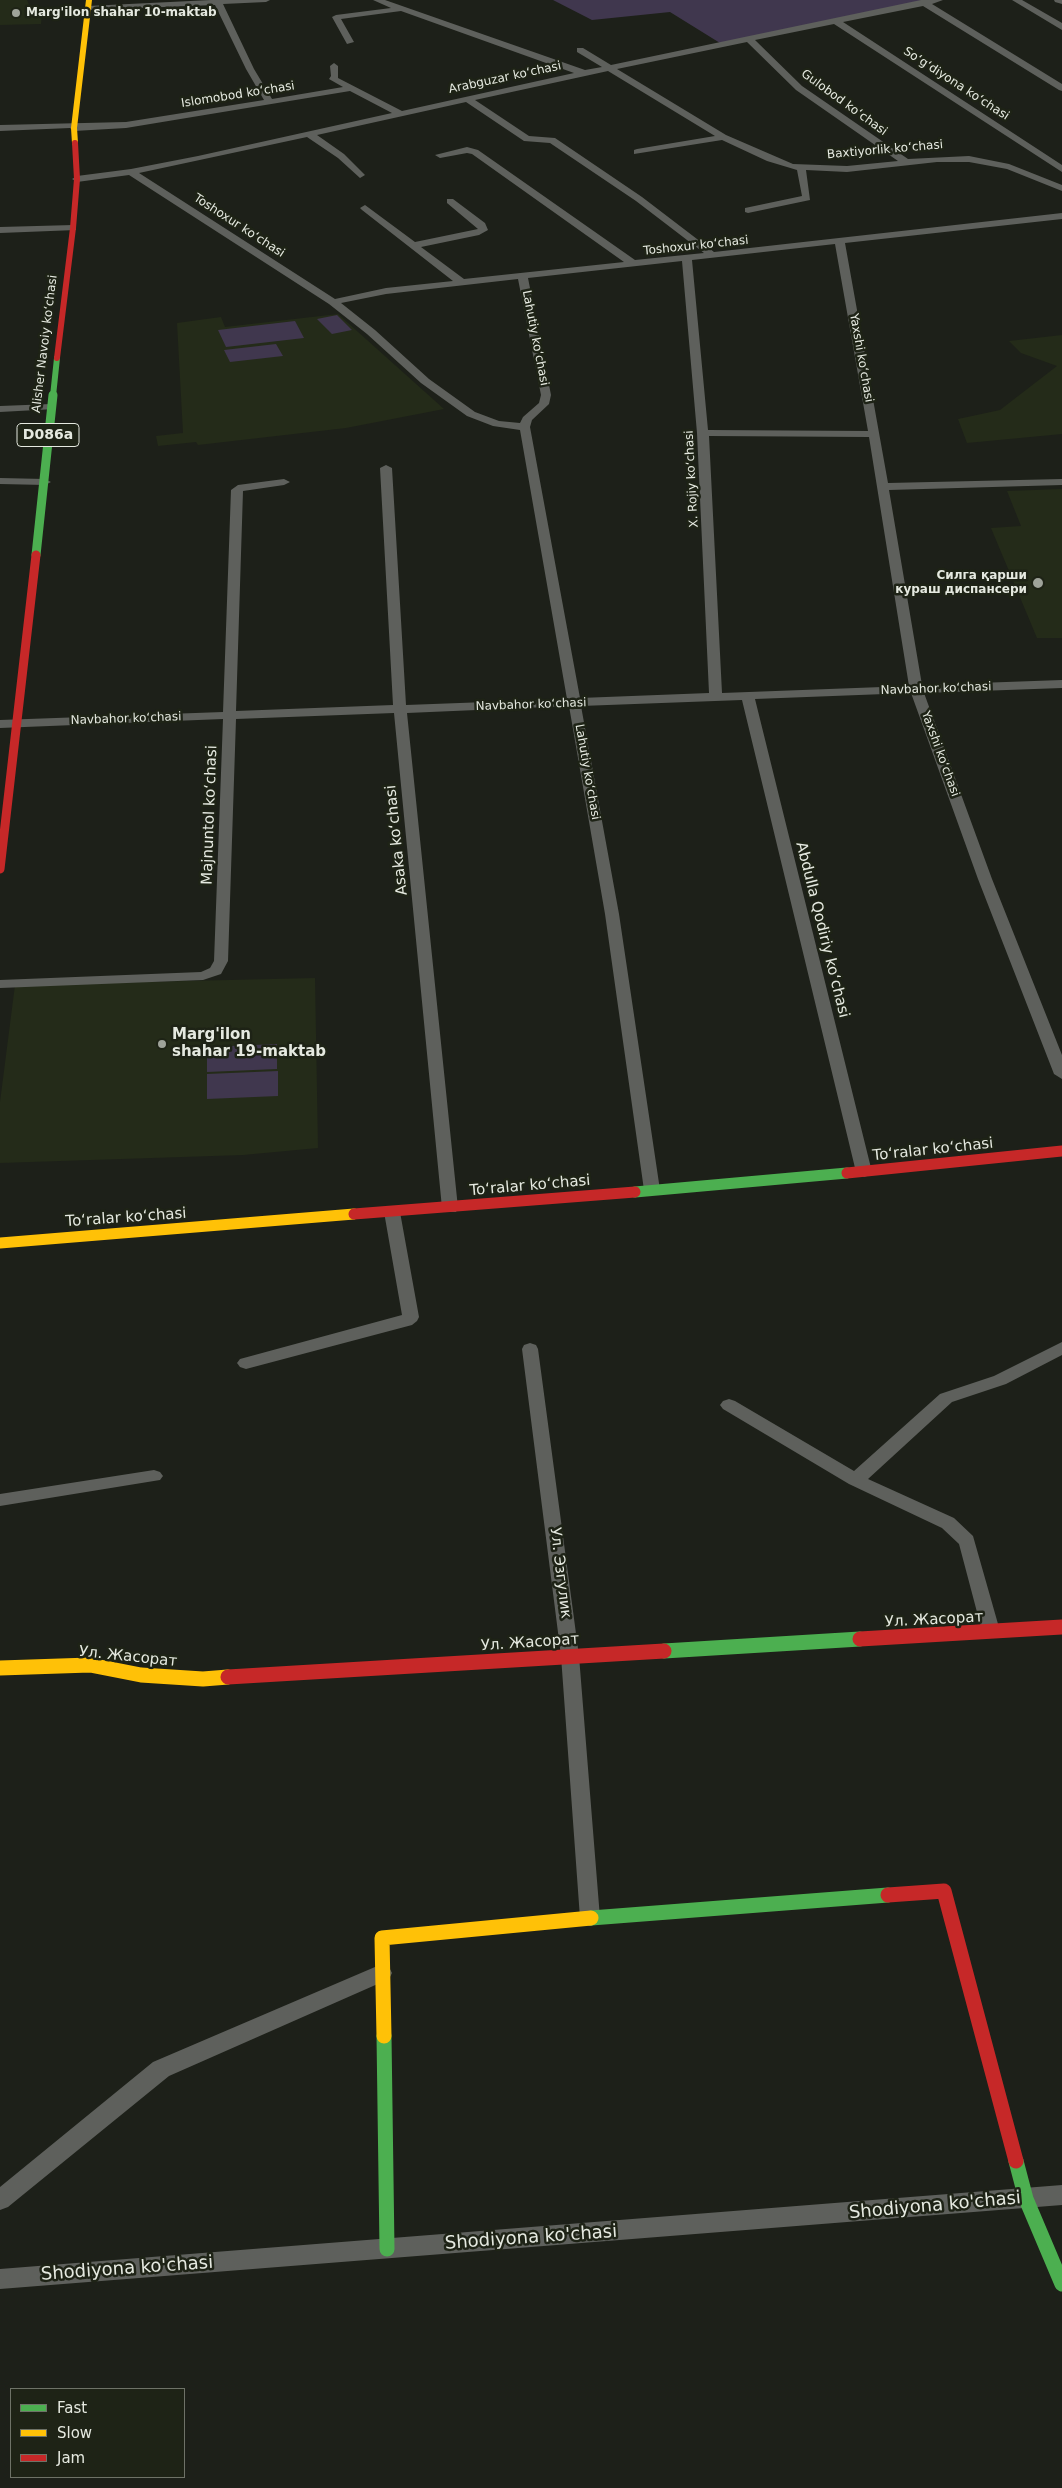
<!DOCTYPE html>
<meta charset="utf-8">
<style>
body{margin:0}
#map{position:relative;width:1062px;height:2488px;overflow:hidden;background:#1d2019;font-family:"DejaVu Sans",sans-serif}
canvas{display:block}
.legend{position:absolute;left:10px;top:2388px;width:175px;height:90px;box-sizing:border-box;background:#1e2316;border:1px solid #6e7267;margin:0;padding:6px 9px;list-style:none;font-size:15px;color:#e5e9e0}
.legend li{display:flex;align-items:center;gap:10px;height:25px}
.legend b{width:25px;border:1px solid #6e7267}
</style>
<div id="map">
<canvas width="1062" height="2488"></canvas>
<ul class="legend">
<li><b style="height:6px;background:#4caf50"></b>Fast</li>
<li><b style="height:6px;background:#ffc107"></b>Slow</li>
<li><b style="height:6px;background:#c62828"></b>Jam</li>
</ul>
</div>
<script>
const g = document.querySelector('canvas').getContext('2d');
g.lineJoin = 'round';
function paint(path, color) { g.fillStyle = color; g.fill(path, 'evenodd'); }
const poly = rows => new Path2D(rows.map(r => 'M' + r).join(''));
function stroke(path, color, width, dash) { g.strokeStyle = color; g.lineWidth = width; g.lineCap = dash ? 'butt' : 'round'; g.setLineDash(dash || []); g.stroke(path); }
function drawText(font, color, halo, rows, align = 'center') {
  g.font = font + ' "DejaVu Sans",sans-serif'; g.lineWidth = 5; g.setLineDash([]); g.textBaseline = 'middle'; g.strokeStyle = halo; g.fillStyle = color; for (const [text, x, y, turn = 0] of rows) {
    g.save(); g.translate(x, y); g.rotate((+turn || 0) * Math.PI / 180); g.textAlign = isNaN(turn) ? turn : align; if (halo) g.strokeText(text, 0, 0); g.fillText(text, 0, 0); g.restore();
  }
}
paint(poly([
 [0,0,27,0,33,14,42,14,41,24,0,25],
 [338,314,444,409,346,428,198,445,196,442,158,446,156,436,183,433,177,323,221,317,225,327],
 [1062,335,1062,434,967,443,958,419,1000,410,1057,366,1021,353,1009,341],
 [1062,489,1062,638,1037,638,991,528,1021,526,1007,491],
 [315,978,318,1148,243,1155,0,1163,0,1102,15,985]
]), '#242b19');
paint(poly([
 [553,0,925,0,720,43,670,12,592,20],
 [337,315,352,330,332,334,317,319],
 [295,321,304,338,226,347,218,330],
 [276,344,283,356,230,362,224,350],
 [277,1044,277,1069,207,1072,207,1047],
 [278,1071,278,1096,207,1099,207,1074]
]), '#40374e');
paint(poly([
 [211,0,270,0,266,2,223,4,254,69,272,99,343,87,329,79,331,76,330,66,334,63,338,66,338,78,402,111,574,73,401,11,341,19,354,42,347,44,332,17,336,15,391,8,373,0,385,0,585,70,602,67,577,52,577,48,583,48,611,65,921,0,943,0,932,4,1062,84,1062,91,1059,90,923,6,843,22,1062,165,1062,172,834,24,755,40,802,86,908,159,969,156,1009,164,1062,185,1062,191,1007,169,969,162,937,162,847,172,806,170,810,200,748,213,745,212,745,208,802,196,797,170,767,161,722,140,634,154,634,150,637,149,715,136,608,71,475,100,529,136,555,138,642,197,714,252,1062,213,1062,219,845,243,888,483,1062,479,1062,485,889,490,922,685,1062,680,1062,688,924,693,992,879,1062,1055,1062,1079,1054,1074,978,879,911,693,755,699,872,1172,870,1175,864,1177,856,1172,742,700,581,706,619,914,660,1190,658,1194,652,1195,646,1194,644,1190,605,914,569,706,407,713,458,1208,456,1212,444,1212,442,1208,394,713,236,719,228,961,221,974,203,980,0,988,0,980,201,972,210,968,214,961,223,719,0,728,0,720,223,712,231,490,238,485,284,479,290,482,284,485,243,491,236,711,393,705,380,468,386,465,392,468,406,705,567,699,520,430,493,426,467,416,421,383,367,334,329,304,129,175,77,182,72,179,77,176,131,169,198,156,392,113,350,91,126,128,74,131,70,128,0,131,0,125,126,122,264,100,246,69,215,5,88,10,84,8,88,6,211,0],
 [747,42,796,90,898,161,847,166,793,164,726,135,617,69,747,42],
 [466,102,524,141,550,143,636,201,704,253,635,260,478,150,467,147,435,155,440,158,467,153,472,154,624,262,464,279,421,247,479,235,488,230,485,223,453,199,447,199,447,203,478,229,415,242,365,205,360,208,362,210,453,281,386,288,335,299,139,173,307,137,338,158,360,178,365,175,344,154,317,135,466,102],
 [835,244,868,431,708,430,692,260,835,244],
 [682,261,697,433,709,693,580,698,530,427,532,420,549,404,551,395,528,278,682,261],
 [518,279,541,395,539,403,523,417,520,423,499,421,475,412,429,379,375,330,341,303,386,294,518,279],
 [709,436,869,437,909,686,722,693,709,436],
 [1012,0,1022,0,1062,23,1062,30,1012,0],
 [1054,0,1062,0,1062,4,1055,2,1054,0],
 [73,225,76,226,76,230,0,233,0,227,73,225],
 [51,404,55,405,55,409,0,412,0,406,51,404],
 [0,478,45,479,51,482,45,485,0,484,0,478],
 [392,1207,398,1208,400,1212,419,1317,417,1321,412,1325,246,1369,240,1367,237,1363,240,1359,402,1315,384,1212,386,1208,392,1207],
 [1062,1342,1062,1355,1006,1384,952,1402,868,1479,954,1518,973,1536,1000,1631,998,1636,991,1638,984,1636,982,1631,959,1544,942,1528,849,1484,723,1409,720,1405,723,1401,729,1399,735,1401,854,1471,940,1394,994,1376,1062,1342],
 [530,1343,536,1345,538,1349,579,1656,600,1918,597,1924,590,1926,583,1924,580,1918,561,1656,522,1349,524,1345,530,1343],
 [154,1470,160,1472,163,1476,160,1480,0,1506,0,1494,154,1470],
 [382,1964,389,1967,392,1973,389,1979,169,2076,8,2207,0,2210,0,2187,153,2062,382,1964],
 [1062,2185,1062,2205,0,2289,0,2269,1062,2185]
]), '#5e605c');
stroke(poly([
 [53,396,57,358]
]), '#4caf50', 6);
stroke(poly([
 [36,555,53,395]
]), '#4caf50', 9);
stroke(poly([
 [635,1192,847,1173]
]), '#4caf50', 11);
stroke(poly([
 [664,1651,860,1639],
 [591,1918,888,1895],
 [384,2036,387,2249],
 [1016,2161,1026,2199,1062,2284]
]), '#4caf50', 15);
stroke(poly([
 [75,143,74,128,89,0]
]), '#ffc107', 6);
stroke(poly([
 [0,1243,354,1214]
]), '#ffc107', 11);
stroke(poly([
 [0,1668,90,1665,141,1675,203,1679,228,1677],
 [384,2036,382,1938,591,1918]
]), '#ffc107', 15);
stroke(poly([
 [57,358,73,228,77,179,75,143]
]), '#c62828', 6);
stroke(poly([
 [0,869,36,555]
]), '#c62828', 9);
stroke(poly([
 [847,1173,1062,1151],
 [354,1214,635,1192]
]), '#c62828', 11);
stroke(poly([
 [860,1639,1062,1627],
 [228,1677,664,1651],
 [888,1895,944,1891,1016,2161]
]), '#c62828', 15);
for (const [x, y, r, color] of [
 [16,13,5,"#9fa39a"],
 [1038,583,6,"#9fa39a"],
 [162,1044,5,"#9fa39a"]
]) { const dot = new Path2D(); dot.arc(x, y, r, 0, 2 * Math.PI); g.fillStyle = color; g.fill(dot); stroke(dot, '#1e2316', 2); }
drawText('bold 12px', '#e5e9e0', '#1e2316', [
 ["Marg'ilon shahar 10-maktab",26,13],
 ["Силга қарши",1027,576,"right"],
 ["кураш диспансери",1027,590,"right"]
], 'left');
drawText('12px', '#e5e9e0', '#1e2316', [
 ["Arabguzar koʻchasi",505,78,-12],
 ["Soʻgʻdiyona koʻchasi",956,84,33],
 ["Islomobod koʻchasi",238,95,-9],
 ["Gulobod koʻchasi",844,103,36],
 ["Baxtiyorlik koʻchasi",885,150,-5],
 ["Toshoxur koʻchasi",239,226,33],
 ["Toshoxur koʻchasi",696,246,-6],
 ["Lahutiy koʻchasi",535,338,79],
 ["Alisher Navoiy koʻchasi",45,344,-83],
 ["Yaxshi koʻchasi",861,358,80],
 ["X. Rojiy koʻchasi",692,479,-93],
 ["Navbahor koʻchasi",936,689,-2],
 ["Navbahor koʻchasi",531,705,-2],
 ["Navbahor koʻchasi",126,719,-2],
 ["Yaxshi koʻchasi",940,754,70],
 ["Lahutiy koʻchasi",587,772,80]
]);
for (const [x, y, w] of [
 [48,435,62]
]) { const box = new Path2D(); box.roundRect(x - w / 2, y - 11.5, w, 23, 4); g.fillStyle = '#1e2316'; g.fill(box); stroke(box, '#e5e9e0', 1); }
drawText('bold 14px', '#e5e9e0', null, [
 ["D086a",48,435]
]);
drawText('15px', '#e5e9e0', '#1e2316', [
 ["Majnuntol koʻchasi",210,815,-88],
 ["Asaka koʻchasi",397,840,-96],
 ["Abdulla Qodiriy koʻchasi",822,930,76],
 ["Toʻralar koʻchasi",933,1150,-6],
 ["Toʻralar koʻchasi",530,1186,-5],
 ["Toʻralar koʻchasi",126,1218,-4],
 ["Ул. Эзгулик",560,1573,83],
 ["Ул. Жасорат",934,1620,-3],
 ["Ул. Жасорат",530,1643,-4],
 ["Ул. Жасорат",128,1657,6]
]);
drawText('bold 15px', '#e5e9e0', '#1e2316', [
 ["Marg'ilon",172,1035],
 ["shahar 19-maktab",172,1052]
], 'left');
drawText('18px', '#e5e9e0', '#1e2316', [
 ["Shodiyona ko'chasi",935,2206,-5],
 ["Shodiyona ko'chasi",531,2238,-4],
 ["Shodiyona ko'chasi",127,2269,-4]
]);
</script>
